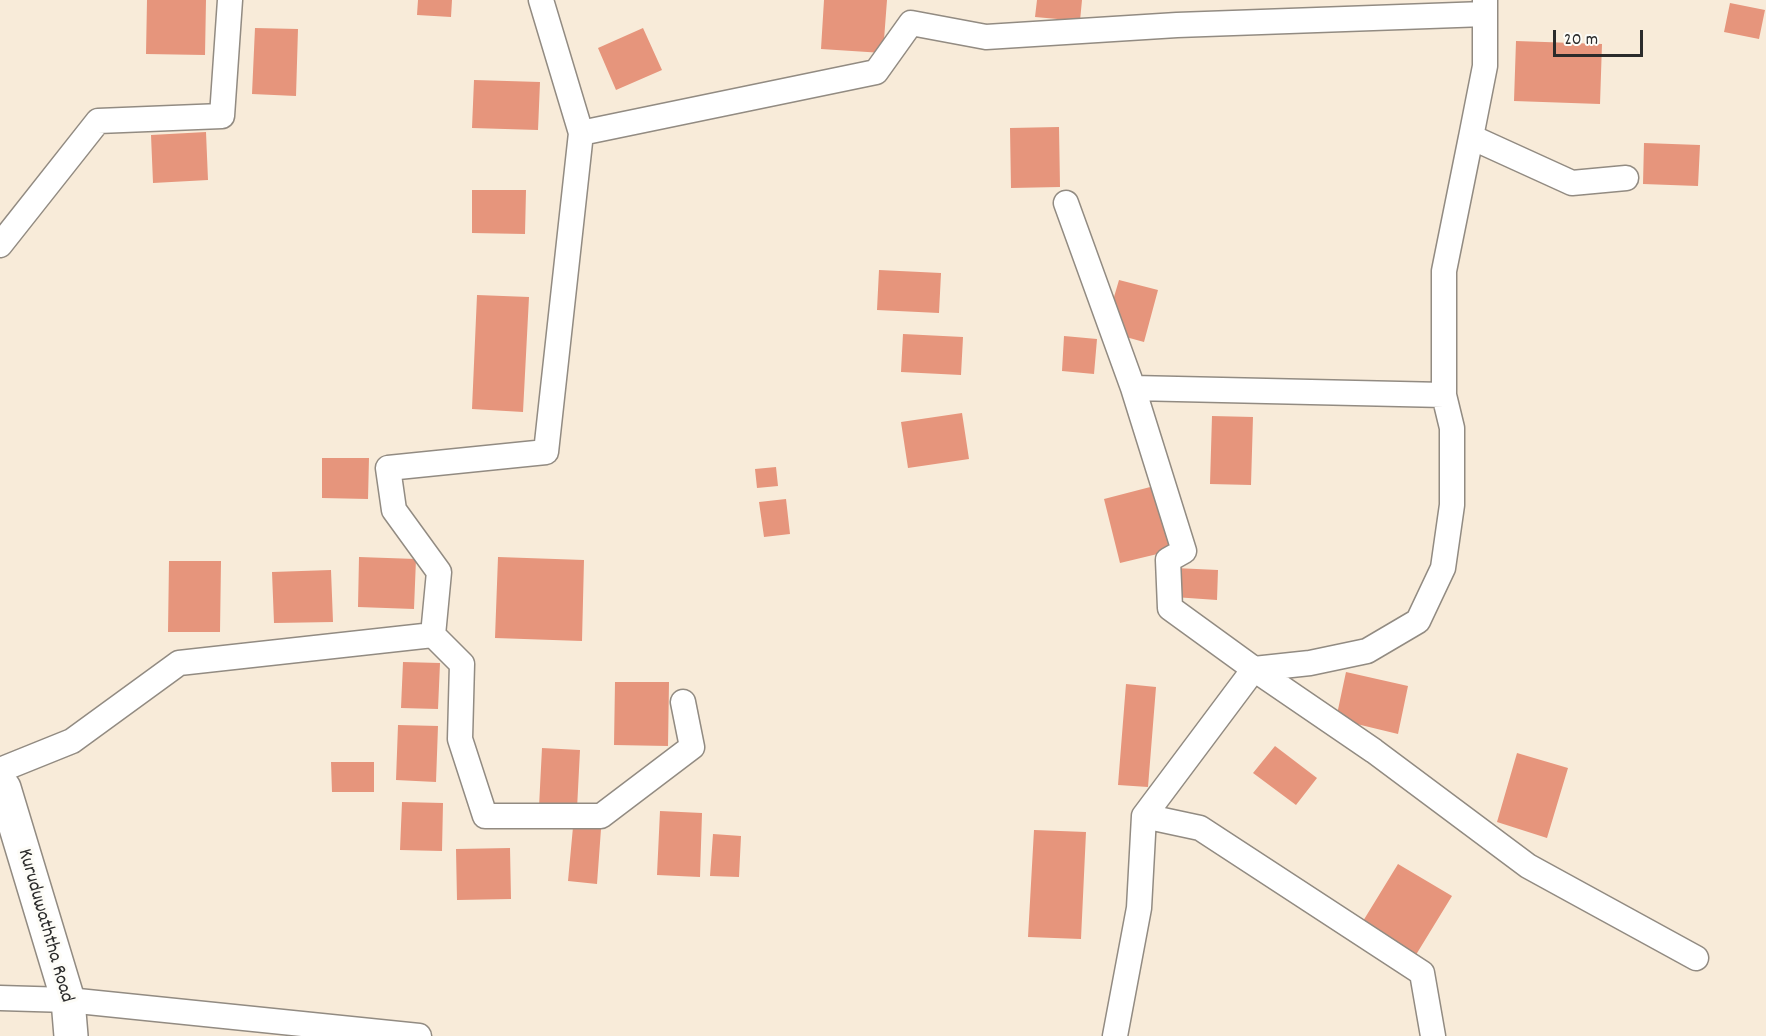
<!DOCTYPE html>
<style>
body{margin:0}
#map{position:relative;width:1766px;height:1036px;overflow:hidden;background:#f8ebd9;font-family:Dekko,sans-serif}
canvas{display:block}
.scale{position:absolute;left:1553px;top:30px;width:90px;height:27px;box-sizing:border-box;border:3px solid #2b2b2b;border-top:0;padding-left:8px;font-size:18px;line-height:21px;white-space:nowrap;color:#2b2b2b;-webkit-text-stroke:4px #fdfcf7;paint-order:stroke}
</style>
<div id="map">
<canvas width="1766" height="1036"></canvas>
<div class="scale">20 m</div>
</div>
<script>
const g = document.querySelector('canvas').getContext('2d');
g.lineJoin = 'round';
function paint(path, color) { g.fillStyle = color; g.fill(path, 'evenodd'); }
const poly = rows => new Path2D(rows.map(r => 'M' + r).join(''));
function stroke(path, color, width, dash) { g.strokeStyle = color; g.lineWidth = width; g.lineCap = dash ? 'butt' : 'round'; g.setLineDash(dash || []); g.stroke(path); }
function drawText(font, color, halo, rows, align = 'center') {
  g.font = font + ' Dekko,sans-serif'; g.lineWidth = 6; g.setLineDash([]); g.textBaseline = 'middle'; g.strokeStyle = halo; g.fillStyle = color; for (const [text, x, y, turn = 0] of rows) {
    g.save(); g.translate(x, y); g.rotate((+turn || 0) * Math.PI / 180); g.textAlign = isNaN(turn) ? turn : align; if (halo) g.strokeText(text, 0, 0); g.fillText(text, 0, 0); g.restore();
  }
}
paint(poly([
 [147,0,206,0,205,55,146,54],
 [418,0,452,0,451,17,417,15],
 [824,0,887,0,883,53,821,49],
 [1037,0,1082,0,1080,21,1035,17],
 [1730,3,1765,10,1759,39,1724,32],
 [255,28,298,29,296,96,252,94],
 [643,28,662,70,616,90,598,48],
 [1516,41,1602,44,1600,104,1514,101],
 [474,80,540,82,538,130,472,128],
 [1059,127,1060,187,1011,188,1010,128],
 [206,132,208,180,153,183,151,135],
 [1644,143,1700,145,1698,186,1643,184],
 [472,190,526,190,525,234,472,233],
 [879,270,941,273,939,313,877,310],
 [1119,280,1158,290,1144,342,1104,331],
 [477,295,529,297,523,412,472,409],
 [903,334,963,337,961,375,901,372],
 [1064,336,1097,339,1094,374,1062,371],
 [962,413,969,459,908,468,901,422],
 [1212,416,1253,417,1251,485,1210,484],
 [322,458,369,458,368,499,322,498],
 [776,467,778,486,757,488,755,469],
 [1158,485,1174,550,1120,563,1104,499],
 [786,499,790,534,764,537,759,502],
 [359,557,416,559,414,609,358,607],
 [498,557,584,560,582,641,495,638],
 [169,561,221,561,220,632,168,632],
 [1175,568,1218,570,1217,600,1174,597],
 [331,570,333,622,274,623,272,572],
 [403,662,440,663,438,709,401,708],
 [1346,672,1408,686,1398,734,1336,719],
 [615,682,669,682,668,746,614,745],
 [1126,684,1156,687,1148,787,1118,785],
 [398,725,438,726,436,782,396,780],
 [1275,746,1317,778,1296,805,1253,773],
 [542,748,580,750,577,809,539,807],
 [1517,753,1568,768,1547,838,1497,822],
 [331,762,374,762,374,792,332,792],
 [402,802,443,803,442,851,400,850],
 [660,811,702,813,700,877,657,875],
 [573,827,601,829,597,884,568,881],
 [1034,830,1086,832,1081,939,1028,937],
 [713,834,741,836,739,877,710,876],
 [510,848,511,899,457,900,456,849],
 [1398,864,1452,896,1414,958,1360,926]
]), '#e6957c');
const street = poly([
 [541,0,581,133,876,72,911,23,986,37,1177,25,1485,14],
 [1471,137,1485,66,1485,0],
 [1066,203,1133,388],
 [0,245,98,121,222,116,230,0],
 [1444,395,1452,428,1452,505,1443,568,1418,621,1367,651,1310,663,1254,669,1170,608,1168,560,1184,551,1133,388,1444,395,1444,271,1471,137,1572,183,1626,178],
 [433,635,462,664,460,739,485,816,601,816,692,747,683,702],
 [0,770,72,741,179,663,433,635,439,572,394,510,388,468,546,452,581,133],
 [0,998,68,1000,419,1036],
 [1115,1036,1139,908,1144,816],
 [1433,1036,1422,973,1200,828,1144,816,1254,669,1374,751,1528,866,1696,958]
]);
const secondary = poly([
 [0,783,4,788,68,1000,71,1036]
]);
stroke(street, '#928b82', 27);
stroke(secondary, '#928b82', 36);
stroke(street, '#fff', 24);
stroke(secondary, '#fff', 33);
drawText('20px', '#2b2b2b', '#fdfcf7', [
 ["Kuruduwaththa Road",44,926,74]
]);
</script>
